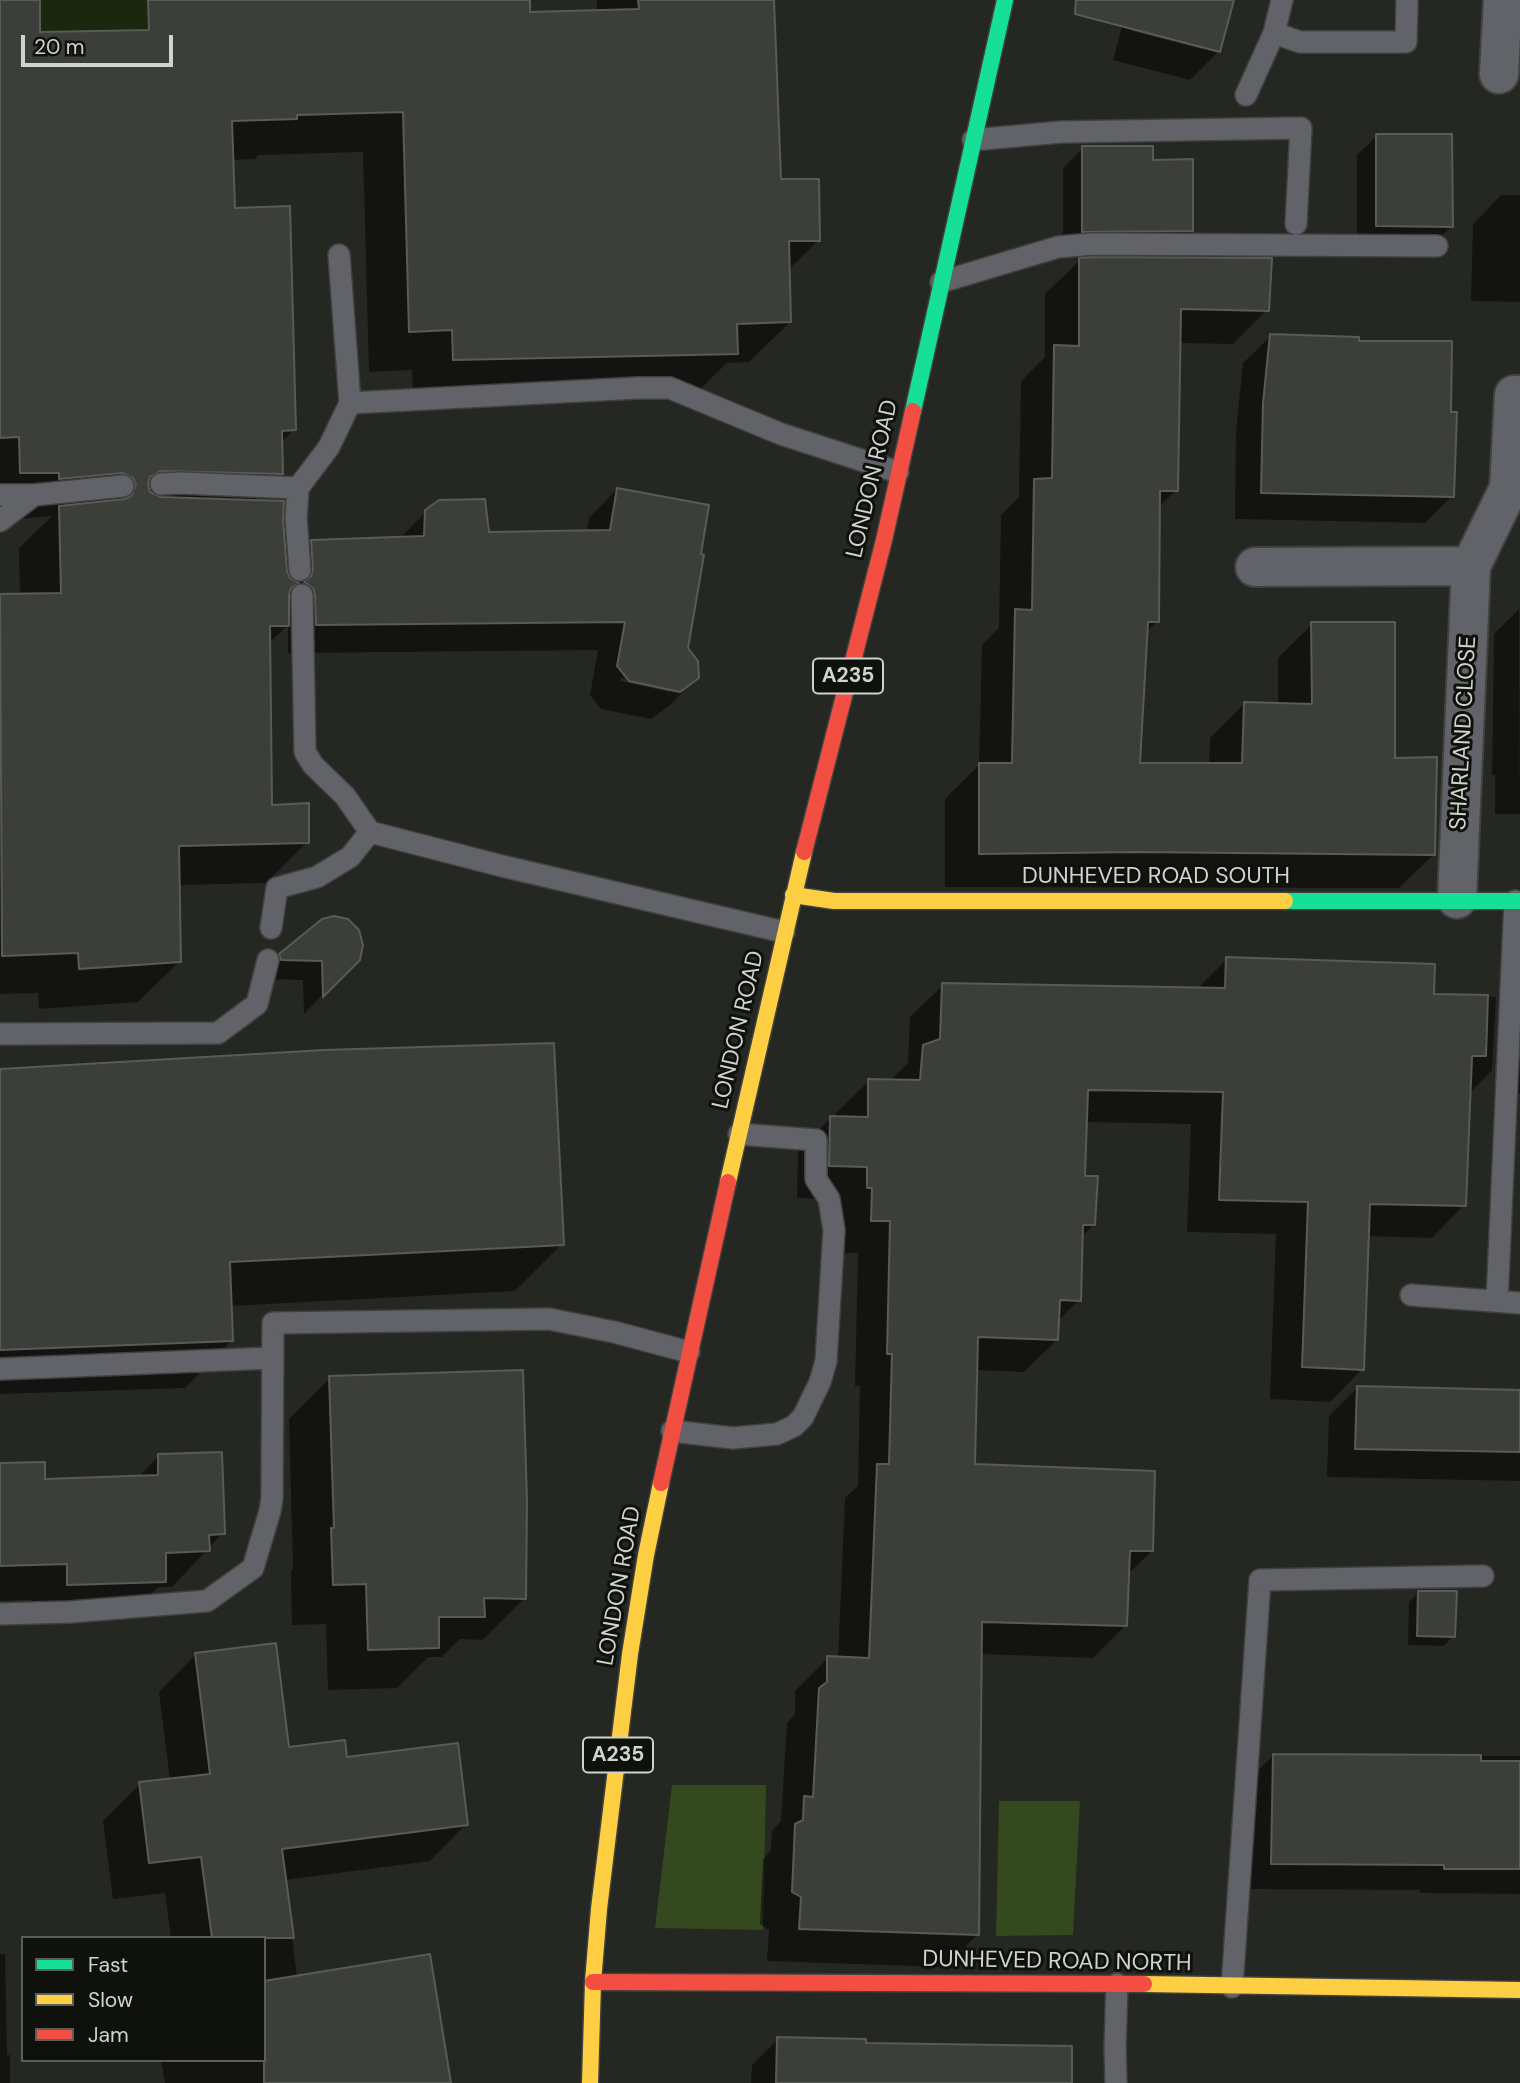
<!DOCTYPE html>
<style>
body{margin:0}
#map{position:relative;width:1520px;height:2083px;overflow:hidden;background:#242722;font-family:"DM Sans",sans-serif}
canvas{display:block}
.legend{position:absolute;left:21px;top:1936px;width:245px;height:126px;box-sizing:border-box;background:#0f110c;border:2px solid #5c5f59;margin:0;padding:9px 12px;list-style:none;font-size:21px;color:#d0d4cd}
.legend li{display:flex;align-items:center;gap:14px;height:35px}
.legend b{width:35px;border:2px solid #5c5f59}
.scale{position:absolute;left:21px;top:35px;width:152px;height:32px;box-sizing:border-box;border:4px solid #d0d4cd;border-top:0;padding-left:9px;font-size:21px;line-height:24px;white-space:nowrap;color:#d0d4cd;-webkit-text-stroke:5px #0f110c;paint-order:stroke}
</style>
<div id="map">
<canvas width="1520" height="2083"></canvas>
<ul class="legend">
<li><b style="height:9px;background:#16e098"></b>Fast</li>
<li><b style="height:9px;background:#ffcf43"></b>Slow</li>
<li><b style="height:9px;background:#f24e42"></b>Jam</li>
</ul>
<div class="scale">20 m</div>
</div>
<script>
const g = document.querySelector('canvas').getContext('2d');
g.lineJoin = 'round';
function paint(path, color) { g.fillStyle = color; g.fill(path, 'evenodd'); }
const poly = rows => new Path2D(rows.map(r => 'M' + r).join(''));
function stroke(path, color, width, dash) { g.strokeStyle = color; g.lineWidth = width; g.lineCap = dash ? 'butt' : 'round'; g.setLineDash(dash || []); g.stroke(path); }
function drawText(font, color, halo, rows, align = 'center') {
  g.font = font + ' "DM Sans",sans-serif'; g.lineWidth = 6; g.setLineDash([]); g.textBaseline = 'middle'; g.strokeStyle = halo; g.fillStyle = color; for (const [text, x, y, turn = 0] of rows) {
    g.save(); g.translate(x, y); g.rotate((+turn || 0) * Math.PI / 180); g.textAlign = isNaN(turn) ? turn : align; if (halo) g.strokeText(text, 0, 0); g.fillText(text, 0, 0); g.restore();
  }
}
paint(poly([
 [40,0,148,0,149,30,41,32],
 [672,1785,766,1785,763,1930,655,1928],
 [999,1801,1080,1801,1073,1935,996,1936]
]), '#34491d');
paint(poly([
 [0,0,528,0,528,14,597,12,597,0,773,0,777,190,819,240,788,270,790,322,749,362,727,363,695,394,413,400,412,370,369,372,363,152,259,155,255,159,231,160,233,210,294,429,281,443,282,474,254,501,285,569,312,542,399,539,426,512,488,534,587,532,589,518,617,489,698,677,669,706,651,719,601,709,590,695,598,650,288,653,288,625,268,644,270,807,307,842,266,883,178,885,179,962,138,1002,39,1009,38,993,0,994,0,596,20,595,19,548,52,516,19,519,0,513],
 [621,678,670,688,670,692,620,681],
 [1129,0,1232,0,1219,51,1190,80,1113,60],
 [1133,27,1202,45,1202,49,1132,31],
 [1377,136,1452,226,1432,246,1357,245,1357,155],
 [1083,148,1151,161,1191,231,1172,250,1063,251,1063,168],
 [1501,195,1520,195,1520,302,1471,301,1473,224],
 [1080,260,1267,310,1233,344,1179,343,1176,490,1158,508,1157,622,1146,632,1138,764,1209,765,1210,738,1244,704,1278,705,1278,658,1312,624,1393,760,1434,854,1399,888,945,887,945,799,979,765,982,645,999,628,1001,515,1019,497,1021,381,1045,357,1045,294],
 [1271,336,1357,342,1450,414,1452,496,1425,523,1235,519,1236,431,1243,363],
 [1519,609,1520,814,1495,814,1495,775,1492,775,1494,634],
 [280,955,358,959,304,1014,303,980,261,979,260,975],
 [1227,959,1432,995,1496,997,1492,1070,1468,1095,1464,1205,1432,1238,1367,1236,1362,1369,1330,1402,1270,1399,1276,1234,1187,1232,1191,1124,1085,1122,1083,1178,1094,1225,1081,1237,1079,1300,1057,1322,1057,1340,1024,1372,975,1370,973,1466,1152,1551,1127,1575,1126,1625,1093,1658,980,1654,977,1935,945,1967,767,1961,769,1930,760,1924,763,1859,771,1851,772,1831,781,1821,787,1723,795,1714,795,1691,828,1658,838,1659,845,1498,858,1486,860,1386,855,1386,858,1253,839,1253,835,1199,797,1198,798,1150,831,1118,836,1118,836,1113,869,1081,891,1080,908,1063,910,1017,943,985,1197,989],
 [1520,1002,1520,1094,1497,1095],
 [0,1071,562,1244,515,1291,230,1306,231,1341,185,1388,0,1394],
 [330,1378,524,1599,483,1640,460,1639,442,1657,428,1657,397,1688,328,1690,326,1624,292,1625,291,1571,293,1568,289,1419],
 [1358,1387,1520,1391,1520,1481,1327,1477,1329,1416],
 [159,1456,223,1533,172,1587,158,1587,128,1617,32,1620,31,1600,0,1601,0,1465,44,1481,137,1478],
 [1419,1592,1453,1636,1444,1646,1408,1645,1409,1602],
 [195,1655,287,1749,345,1759,466,1824,430,1861,285,1880,297,1977,449,2083,165,2083,161,2060,264,2060,264,1938,171,1938,165,1893,113,1899,103,1821,140,1784,170,1780,159,1692],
 [1274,1755,1520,1756,1520,1894,1420,1893,1420,1890,1246,1889,1248,1780],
 [0,1954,5,1954,7,2055,10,2055,10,2083,0,2083],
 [778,2039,864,2045,1057,2083,751,2083,752,2065]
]), '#0007');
const building = poly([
 [0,0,40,0,40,32,149,30,148,0,530,0,530,12,639,9,638,0,774,0,781,179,819,179,820,241,789,241,791,322,737,324,738,354,453,360,452,330,409,332,403,112,297,115,297,119,232,121,235,208,290,206,296,430,282,431,283,474,160,471,150,477,148,485,150,492,161,497,284,501,283,519,287,571,290,578,299,583,291,588,289,595,289,626,270,626,272,805,309,803,309,843,179,846,181,962,79,969,78,953,2,956,0,594,61,593,59,506,125,499,131,496,136,485,133,478,122,473,59,479,59,473,20,473,19,437,0,438,0,0],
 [1076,0,1234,0,1220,52,1075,14,1076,0],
 [1376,134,1452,134,1453,227,1376,226,1376,134],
 [1082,146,1153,146,1153,160,1193,159,1193,231,1082,232,1082,146],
 [1094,257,1272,258,1269,311,1181,309,1178,491,1160,491,1159,622,1148,622,1140,763,1242,763,1244,702,1312,704,1311,622,1395,622,1395,758,1437,757,1435,855,1137,852,979,854,979,763,1012,763,1015,609,1032,610,1034,479,1052,478,1054,345,1079,346,1079,258,1094,257],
 [1270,334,1359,337,1359,341,1452,341,1451,412,1457,412,1454,497,1261,493,1263,403,1270,334],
 [617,488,709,505,701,554,704,555,688,648,698,661,699,678,680,692,629,681,617,666,625,622,316,625,315,594,313,588,304,582,311,576,313,570,311,540,424,536,425,510,439,500,485,499,489,532,610,530,617,488],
 [334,916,348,919,359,930,363,945,360,960,323,997,322,961,281,960,279,954,322,919,334,916],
 [1226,957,1435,964,1434,994,1488,995,1486,1056,1472,1056,1466,1206,1370,1204,1364,1370,1302,1367,1308,1202,1219,1200,1223,1092,1088,1090,1085,1176,1098,1176,1095,1225,1083,1225,1081,1301,1060,1300,1058,1340,978,1337,975,1464,1155,1471,1153,1551,1130,1551,1127,1626,982,1622,979,1935,799,1929,801,1897,792,1892,795,1824,803,1820,804,1796,813,1797,819,1688,827,1682,827,1656,869,1658,877,1464,889,1464,892,1354,887,1354,890,1221,871,1221,872,1188,867,1188,867,1167,829,1166,830,1116,868,1117,868,1079,920,1080,923,1045,940,1039,942,983,1225,988,1226,957],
 [554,1043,564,1245,230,1262,233,1341,0,1350,0,1069,324,1050,554,1043],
 [523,1370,527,1502,526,1599,484,1598,485,1617,439,1617,439,1648,368,1650,366,1584,333,1585,331,1528,334,1528,329,1376,523,1370],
 [1357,1386,1520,1390,1520,1452,1355,1449,1357,1386],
 [222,1452,225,1534,209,1535,210,1551,166,1553,166,1582,67,1585,67,1564,0,1566,0,1463,45,1462,45,1479,158,1475,158,1454,222,1452],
 [1418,1591,1457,1591,1455,1637,1417,1636,1418,1591],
 [276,1643,289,1747,345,1740,347,1757,458,1743,468,1825,282,1849,294,1938,212,1938,201,1857,149,1863,139,1782,210,1774,195,1653,276,1643],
 [1273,1754,1481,1755,1481,1761,1520,1761,1520,1869,1444,1869,1444,1865,1271,1864,1273,1754],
 [430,1954,451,2083,264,2083,264,1981,430,1954],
 [777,2037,866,2039,866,2043,1072,2046,1072,2083,776,2083,777,2037]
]);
paint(building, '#3c3e3a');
stroke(building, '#585b56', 2);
const lane = poly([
 [1282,0,1274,33,1300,42,1406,42,1407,0],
 [1246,95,1274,33],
 [973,140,1061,132,1301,128,1296,224],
 [339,255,350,403],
 [941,282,1058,247,1093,244,1437,246],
 [161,484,181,483,298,488],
 [0,495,34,495,123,486],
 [0,521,34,495],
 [300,570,296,518,298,488,329,447,350,403,638,388,670,388,781,434,898,472],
 [302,595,305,752,313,765,345,796,370,832,502,866,784,932],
 [271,928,277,888,317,877,350,857,370,832],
 [0,1034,218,1033,257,1004,268,960],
 [1411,1295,1520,1303],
 [1497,1301,1515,901],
 [0,1369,273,1358],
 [672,1431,733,1438,777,1434,794,1426,803,1417,820,1382,826,1361,834,1230,829,1199,816,1179,816,1140,739,1134],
 [0,1614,70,1612,207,1601,253,1568,270,1511,272,1498,273,1323,549,1319,614,1332,689,1352],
 [1232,1987,1260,1580,1483,1576],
 [1116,2083,1115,2047,1117,1984]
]);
const street = poly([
 [1499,74,1503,0],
 [1255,567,1471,566],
 [1457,899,1471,566,1509,488,1514,395,1520,395]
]);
const fast = poly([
 [913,411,1005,0],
 [1285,901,1520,901]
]);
const slow = poly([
 [793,895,834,901,1285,901],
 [728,1182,804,852],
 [1144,1984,1520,1990],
 [590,2083,593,1982,599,1909,630,1654,646,1555,661,1483]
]);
const jam = poly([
 [804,852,884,540,913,411],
 [661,1483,728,1182],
 [593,1982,1144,1984]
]);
stroke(lane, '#40423e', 24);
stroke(street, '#40423e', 42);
stroke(fast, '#40423e', 19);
stroke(slow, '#40423e', 19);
stroke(jam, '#40423e', 19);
stroke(lane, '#626368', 21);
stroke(street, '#626368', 38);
stroke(fast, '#16e098', 16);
stroke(slow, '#ffcf43', 16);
stroke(jam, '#f24e42', 16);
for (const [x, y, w] of [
 [848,676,70],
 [618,1755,70]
]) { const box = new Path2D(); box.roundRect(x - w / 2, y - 17.5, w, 35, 5); g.fillStyle = '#0f110c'; g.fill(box); stroke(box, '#d0d4cd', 2); }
drawText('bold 21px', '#d0d4cd', null, [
 ["A235",848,676],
 ["A235",618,1755]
]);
drawText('23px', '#d0d4cd', '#0f110c', [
 ["LONDON ROAD",873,479,-77],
 ["SHARLAND CLOSE",1464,733,-87],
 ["DUNHEVED ROAD SOUTH",1156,877],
 ["LONDON ROAD",739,1030,-77],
 ["LONDON ROAD",620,1586,-80],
 ["DUNHEVED ROAD NORTH",1057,1962,1]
]);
</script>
